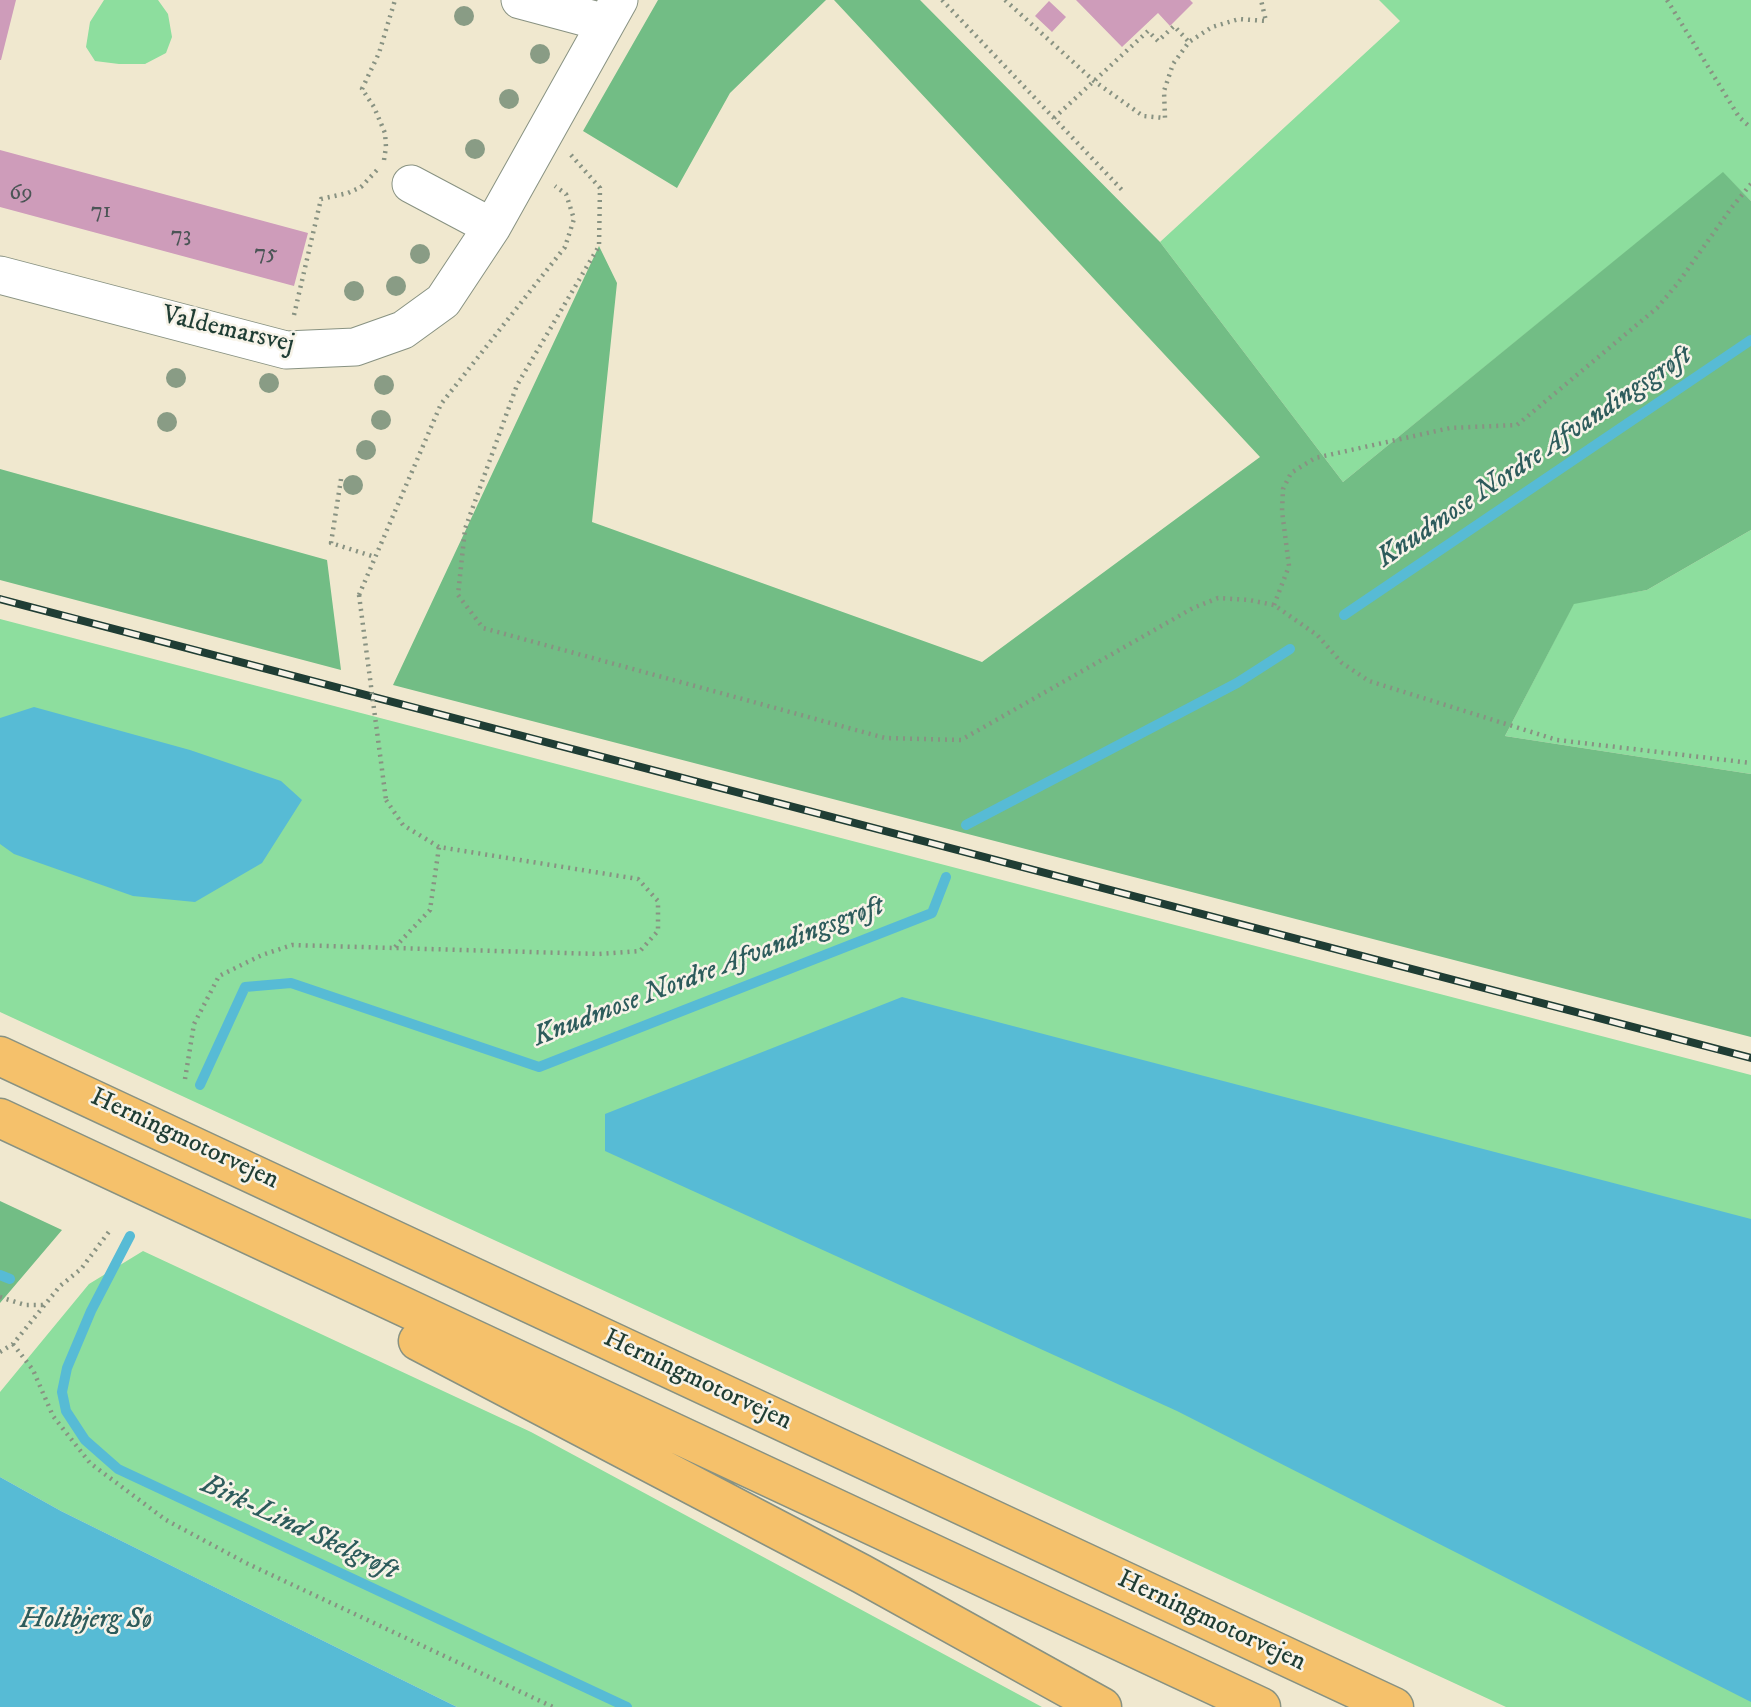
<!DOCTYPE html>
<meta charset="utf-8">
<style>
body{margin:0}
canvas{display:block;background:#f0e8cf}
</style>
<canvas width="1751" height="1707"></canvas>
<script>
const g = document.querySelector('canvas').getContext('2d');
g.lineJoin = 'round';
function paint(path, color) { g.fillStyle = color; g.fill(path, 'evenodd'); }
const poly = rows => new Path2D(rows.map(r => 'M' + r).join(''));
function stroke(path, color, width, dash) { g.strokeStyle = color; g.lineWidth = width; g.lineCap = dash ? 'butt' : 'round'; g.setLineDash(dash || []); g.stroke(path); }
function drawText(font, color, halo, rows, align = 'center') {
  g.font = font + ' "IM FELL DW Pica",serif'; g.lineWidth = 5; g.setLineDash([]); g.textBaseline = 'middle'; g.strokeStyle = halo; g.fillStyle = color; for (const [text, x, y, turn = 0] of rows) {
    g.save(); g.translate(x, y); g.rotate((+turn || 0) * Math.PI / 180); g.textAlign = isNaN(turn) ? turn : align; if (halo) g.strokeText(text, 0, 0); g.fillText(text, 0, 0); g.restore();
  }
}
paint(poly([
 [104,0,158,0,168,14,172,37,166,53,145,64,119,64,95,61,86,47,90,22],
 [1379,0,1751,0,1751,201,1723,173,1343,482,1160,242,1400,21],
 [1751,530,1751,774,1505,736,1574,603,1647,590],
 [0,619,1751,1075,1751,1707,1506,1707,0,1012],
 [143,1251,531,1432,1042,1707,457,1707,61,1511,0,1477,0,1392,89,1284]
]), '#8dde9e');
paint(poly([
 [658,0,826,0,730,93,677,188,583,131],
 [834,0,920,0,1160,242,1343,482,1723,172,1751,201,1751,530,1647,590,1574,604,1505,736,1751,774,1751,1037,393,685,599,246,617,283,592,522,982,662,1260,457],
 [0,469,327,560,341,670,0,580],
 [0,1201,62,1230,0,1303]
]), '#72bd85');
paint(poly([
 [34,707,190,750,281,781,302,800,262,863,195,902,133,896,14,854,0,844,0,718],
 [902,997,1751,1219,1751,1702,1177,1411,605,1151,605,1114],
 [0,1477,61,1511,457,1707,0,1707]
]), '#57bbd5');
stroke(poly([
 [1344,615,1751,340],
 [966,825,1237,683,1290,649],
 [200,1085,245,987,291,983,539,1067,932,913,946,877],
 [130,1236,91,1311,67,1368,62,1392,66,1411,85,1440,118,1469,627,1707],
 [0,1275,10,1279]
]), '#57bbd5', 10);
paint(poly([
 [0,0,16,0,1,60,0,60],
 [1076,0,1190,0,1193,3,1170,26,1158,13,1122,47],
 [1049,1,1066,17,1052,32,1035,16],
 [0,150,308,233,294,286,0,207]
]), '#ce9cba');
const minor = poly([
 [520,0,606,23],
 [411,184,492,227],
 [0,275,286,350,355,347,403,330,443,301,492,227,619,0]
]);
const highway = poly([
 [0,1056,1394,1707],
 [0,1118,1261,1707],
 [418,1341,862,1574,1102,1707]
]);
stroke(minor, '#889282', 39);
stroke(highway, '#889282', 41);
stroke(poly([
 [942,0,1123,191],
 [1005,0,1094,81,1143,116,1165,118,1164,91,1173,64,1189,42,1212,27,1239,19,1266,21,1261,0],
 [1667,0,1739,117,1751,128],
 [1054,118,1148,31,1158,41,1174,26,1189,42],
 [571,155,600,188,599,246,517,385,465,529,458,595,483,628,885,738,961,740,1193,608,1218,598,1249,600,1274,605,1317,635,1342,663,1369,681,1557,740,1751,763],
 [384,160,386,147,385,133,374,107,362,89,379,53,395,0],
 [294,315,321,199,348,193,361,187,377,170],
 [341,479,331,543,375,557],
 [359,595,441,404,565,247,574,219,566,194,555,186],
 [1274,605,1289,566,1282,511,1283,489,1291,473,1315,458,1450,428,1517,425,1657,308,1678,283,1732,207,1751,184],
 [395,947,430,910,439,847],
 [185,1079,194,1024,219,976,262,955,292,945,599,954,640,951,658,931,658,901,638,879,439,847,403,825,386,800],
 [0,1297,25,1305,44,1305],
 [13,1344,33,1370,53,1416,90,1463,166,1520,246,1563,553,1707],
 [0,1352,13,1344,60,1286,81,1269,111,1229]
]), '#889282', 4.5, [2, 5]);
stroke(minor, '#fff', 37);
stroke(highway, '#f5c16b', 38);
const rail = poly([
 [0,599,1751,1058]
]);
stroke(rail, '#1f3d34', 8);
stroke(rail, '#f7f3e8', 5, [16]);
stroke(poly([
 [359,595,386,800]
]), '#889282', 4.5, [2, 5]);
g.fillStyle = '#899c85';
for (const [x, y] of [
 [464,16],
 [540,54],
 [509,99],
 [475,149],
 [420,254],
 [396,286],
 [354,291],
 [176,378],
 [269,383],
 [384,385],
 [381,420],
 [167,422],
 [366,450],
 [353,485]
]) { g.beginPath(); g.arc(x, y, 10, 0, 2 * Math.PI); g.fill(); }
drawText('23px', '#4b5556', null, [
 ["69",21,194],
 ["71",101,212],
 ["73",181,236],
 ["75",266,254]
]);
drawText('26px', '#1f3d34', '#f7f3e8', [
 ["Valdemarsvej",228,331,13],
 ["Herningmotorvejen",184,1140,25],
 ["Herningmotorvejen",697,1381,25],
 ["Herningmotorvejen",1211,1622,25]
]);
drawText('italic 28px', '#2d5c5c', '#f7f3e8', [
 ["Knudmose Nordre Afvandingsgrøft",1535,458,-34],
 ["Knudmose Nordre Afvandingsgrøft",709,973,-21],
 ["Birk-Lind Skelgrøft",299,1529,25],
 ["Holtbjerg Sø",86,1621]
]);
</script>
